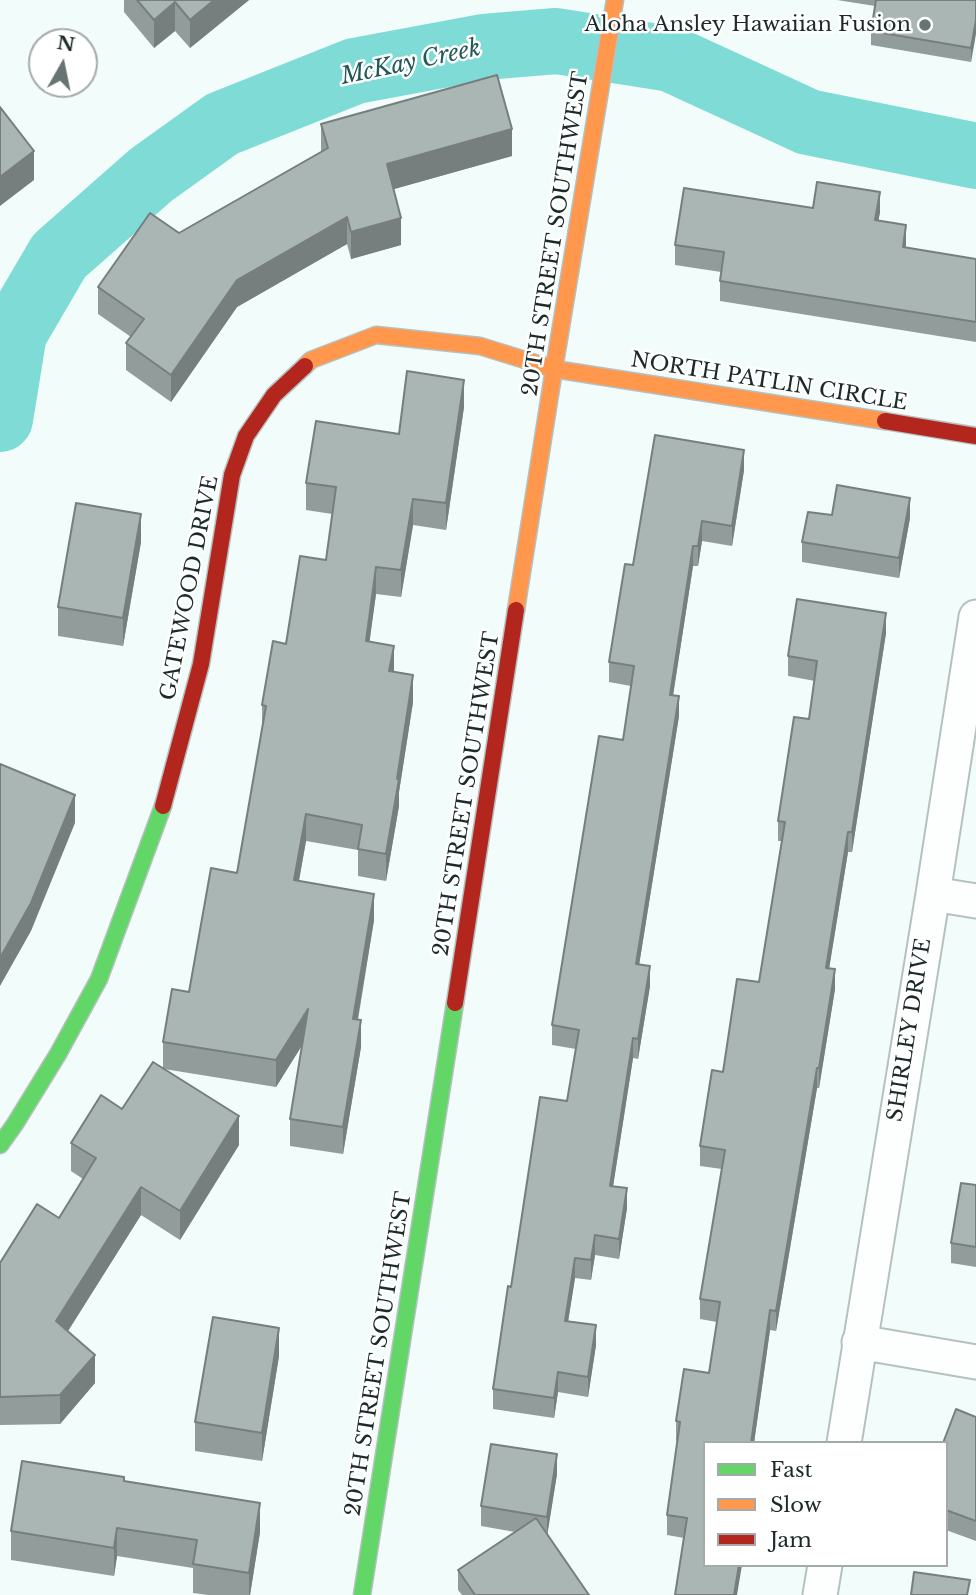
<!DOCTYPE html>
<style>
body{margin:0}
#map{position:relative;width:976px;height:1595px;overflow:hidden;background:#f2fcfa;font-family:"Libre Baskerville",serif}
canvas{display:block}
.legend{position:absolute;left:703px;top:1441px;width:245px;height:126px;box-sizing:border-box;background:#fff;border:2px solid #a4aaaa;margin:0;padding:9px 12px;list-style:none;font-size:21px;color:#1c2b2a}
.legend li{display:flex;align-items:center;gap:14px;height:35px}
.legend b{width:35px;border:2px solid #a4aaaa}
.north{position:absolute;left:28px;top:28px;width:70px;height:70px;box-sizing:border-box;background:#fff;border:2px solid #a4aaaa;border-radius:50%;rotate:9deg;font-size:19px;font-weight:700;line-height:28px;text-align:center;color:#1c2b2a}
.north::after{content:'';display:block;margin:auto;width:24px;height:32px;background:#677473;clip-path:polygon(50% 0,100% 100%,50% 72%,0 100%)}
</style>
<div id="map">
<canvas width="976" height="1595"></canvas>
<ul class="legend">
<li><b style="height:9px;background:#63d668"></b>Fast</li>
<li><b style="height:9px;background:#ff974d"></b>Slow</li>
<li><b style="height:9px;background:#b3261e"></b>Jam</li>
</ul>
<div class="north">N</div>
</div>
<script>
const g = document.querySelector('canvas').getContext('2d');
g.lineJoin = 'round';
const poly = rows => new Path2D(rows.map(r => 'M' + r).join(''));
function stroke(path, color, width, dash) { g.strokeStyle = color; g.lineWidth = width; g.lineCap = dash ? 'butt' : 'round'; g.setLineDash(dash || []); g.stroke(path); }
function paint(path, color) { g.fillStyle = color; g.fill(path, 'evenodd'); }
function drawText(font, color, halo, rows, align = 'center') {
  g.font = font + ' "Libre Baskerville",serif'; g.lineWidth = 5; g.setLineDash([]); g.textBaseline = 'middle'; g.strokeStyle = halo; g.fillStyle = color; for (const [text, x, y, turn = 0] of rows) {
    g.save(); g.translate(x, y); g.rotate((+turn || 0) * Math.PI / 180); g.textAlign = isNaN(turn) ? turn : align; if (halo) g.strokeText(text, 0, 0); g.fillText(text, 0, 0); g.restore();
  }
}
stroke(poly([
 [0,419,14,333,59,256,151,175,222,124,355,71,484,47,556,41,671,59,808,122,976,156]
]), '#7edbd6', 66);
const street = poly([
 [933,894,976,901],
 [859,1342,976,1362],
 [844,1443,933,894,976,617],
 [820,1595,825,1565]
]);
const fast = poly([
 [0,1145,15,1124,58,1054,99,979,163,806],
 [362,1595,455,1003]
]);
const slow = poly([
 [305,366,311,360,376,335,480,346,554,369,885,421],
 [516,610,554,369,615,0]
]);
const jam = poly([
 [885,421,976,436],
 [163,806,201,664,232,475,246,436,274,395,305,366],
 [455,1003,516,610]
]);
stroke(street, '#b5c1c0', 37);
stroke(fast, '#b5c1c0', 19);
stroke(slow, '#b5c1c0', 19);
stroke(jam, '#b5c1c0', 19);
stroke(street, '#fdfffe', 33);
stroke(fast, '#63d668', 16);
stroke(slow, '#ff974d', 16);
stroke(jam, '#b3261e', 16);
paint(poly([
 [124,0,249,0,190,48,175,31,154,48,124,12],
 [837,0,976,0,971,62,871,45,871,31,875,6],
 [321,124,512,156,394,189,401,245,351,259,347,244,237,307,171,402,126,370,126,343,131,337,98,314,98,287,179,233,321,152],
 [813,208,880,212,878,221,906,247,976,259,976,342,720,301,720,281,721,272,675,265,675,245],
 [464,407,446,530,413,525,401,597,376,594,369,642,394,672,413,702,399,792,399,806,386,881,358,876,358,850,306,841,299,881,374,920,358,1020,361,1047,343,1154,290,1146,290,1119,302,1045,276,1087,164,1069,239,1145,180,1240,141,1215,68,1331,95,1383,60,1424,0,1425,0,1263,59,1218,83,1179,71,1171,71,1143,122,1109,163,1068,163,1042,189,992,237,873,262,729,262,705,286,644,326,560,332,514,306,510,306,483,399,434],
 [744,470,732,546,702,541,698,566,693,566,673,695,679,716,639,965,650,986,638,1059,633,1058,613,1186,627,1208,619,1259,595,1255,591,1280,575,1278,568,1321,596,1345,588,1397,558,1392,554,1418,493,1409,493,1389,511,1287,567,1101,576,1049,552,1045,552,1025,623,740,631,686,609,682,609,662,633,565],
 [832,515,910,518,899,578,802,562,802,542],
 [141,542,123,646,58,636,58,607],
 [886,633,852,852,848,852,829,968,835,989,819,1088,817,1088,776,1331,770,1330,754,1443,705,1443,684,1538,667,1535,667,1515,677,1441,676,1441,676,1421,709,1373,717,1322,700,1319,700,1299,722,1169,700,1166,700,1146,723,1072,759,982,782,841,778,841,778,821,809,719,815,681,788,676,788,656],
 [976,1185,976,1267,951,1263,951,1243],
 [279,1356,262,1461,195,1451,195,1422],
 [976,1417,976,1541,946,1530,946,1443],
 [557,1474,547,1534,589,1595,462,1595,458,1590,458,1570,515,1532,481,1526,481,1506],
 [124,1481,260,1532,250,1595,208,1595,193,1593,193,1568,117,1556,114,1576,11,1560,11,1531]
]), '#929d9b');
paint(poly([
 [214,0,249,0,190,48,190,20],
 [175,2,175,31,154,48,154,20],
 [976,20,976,34,971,62,971,48],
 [512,129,512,156,387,191,387,164],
 [34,151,34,180,0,206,0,177],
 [880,192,880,212,875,240,875,220],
 [347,217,347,244,237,307,171,402,171,375,237,280],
 [401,218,401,245,351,259,351,232],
 [906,225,906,245,903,267,903,247],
 [464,380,464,407,446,530,446,503],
 [744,450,744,470,732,546,732,526],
 [910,498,910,518,899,578,899,558],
 [413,499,413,525,401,597,401,570],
 [141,514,141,542,123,646,123,618],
 [702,521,702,541,698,566,698,546],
 [693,546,693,566,670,715,670,695],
 [376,567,376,594,366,668,366,641],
 [886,613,886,633,852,852,852,832],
 [394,646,394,672,389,671],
 [413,675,413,702,399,792,399,806,386,881,386,854],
 [679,696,679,716,636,984,636,964],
 [75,795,75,823,31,931,0,986,0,958],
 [306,814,306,841,294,907,294,880],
 [848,832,848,852,826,988,826,968],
 [374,894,374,920,353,1046,353,1019],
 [650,966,650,986,638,1059,638,1039],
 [835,969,835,989,819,1088,819,1068],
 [308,1009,308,1036,276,1087,276,1060],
 [361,1020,361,1047,343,1154,343,1127],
 [633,1038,633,1058,610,1206,610,1186],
 [817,1068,817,1088,776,1331,776,1311],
 [239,1116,239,1145,180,1240,180,1211],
 [141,1187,141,1215,56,1350,56,1321],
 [627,1188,627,1208,619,1259,619,1239],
 [595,1235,595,1255,591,1280,591,1260],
 [575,1258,575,1278,565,1341,565,1321],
 [770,1310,770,1330,754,1443,751,1443],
 [596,1325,596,1345,588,1397,588,1377],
 [279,1328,279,1356,262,1461,262,1433],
 [95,1355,95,1383,60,1424,60,1395],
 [558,1372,558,1392,554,1418,554,1398],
 [557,1454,557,1474,547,1537,547,1517],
 [260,1503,260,1532,250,1595,249,1595,249,1573],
 [117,1528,117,1556,114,1576,114,1548],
 [739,1565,742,1565,737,1595,734,1595]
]), '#777f7e');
const building = poly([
 [137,0,214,0,190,20,175,2,154,20,137,0],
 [876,0,976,0,976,20,971,48,871,31,876,0],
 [497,75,512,129,387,164,401,218,351,232,347,217,237,280,171,375,126,343,144,319,98,287,150,213,179,233,328,148,321,124,497,75],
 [0,107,34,151,0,177,0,107],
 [817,182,880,192,875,220,906,225,903,247,976,259,976,322,720,281,724,252,675,245,684,188,813,208,817,182],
 [407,371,464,380,446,503,413,499,401,570,376,567,366,641,394,646,389,671,413,675,397,779,399,779,386,854,358,849,362,825,306,814,294,880,374,894,353,1019,361,1020,343,1127,290,1119,308,1009,276,1060,163,1042,172,989,189,992,211,868,237,873,266,706,262,705,273,641,286,644,300,556,326,560,336,487,306,483,316,421,399,434,407,371],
 [655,435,744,450,732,526,702,521,698,546,693,546,670,695,679,696,636,964,650,966,638,1039,633,1038,610,1186,627,1188,619,1239,595,1235,591,1260,575,1258,565,1321,596,1325,588,1377,558,1372,554,1398,493,1389,508,1286,511,1287,540,1097,567,1101,579,1030,552,1025,599,736,623,740,634,666,609,662,625,564,633,565,655,435],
 [837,485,910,498,899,558,802,542,808,512,832,515,837,485],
 [76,503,141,514,123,618,58,607,76,503],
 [797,599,886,613,852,832,848,832,826,968,835,969,819,1068,817,1068,776,1311,770,1310,751,1443,705,1443,705,1565,739,1565,734,1595,675,1595,687,1518,667,1515,680,1422,676,1421,684,1369,709,1373,720,1302,700,1299,725,1150,700,1146,712,1070,723,1072,737,979,759,982,785,822,778,821,794,717,809,719,817,661,788,656,797,599],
 [0,764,75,795,31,903,0,958,0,764],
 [153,1062,239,1116,180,1211,141,1187,56,1321,95,1355,60,1395,0,1397,0,1263,37,1204,59,1218,96,1158,71,1143,101,1095,122,1109,153,1062],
 [961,1183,976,1185,976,1247,951,1243,961,1183],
 [213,1317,279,1328,262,1433,195,1422,213,1317],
 [956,1409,976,1417,976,1521,946,1510,946,1443,943,1443,956,1409],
 [491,1444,557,1454,547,1517,481,1506,491,1444],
 [22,1461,124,1477,124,1481,260,1503,249,1573,193,1564,197,1540,117,1528,114,1548,11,1531,22,1461],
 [536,1518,589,1595,475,1595,458,1570,536,1518],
 [914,1572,970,1580,967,1595,911,1595,914,1572]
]);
paint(building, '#aab6b4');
stroke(building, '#777f7e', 2);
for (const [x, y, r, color] of [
 [925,25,7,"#677473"]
]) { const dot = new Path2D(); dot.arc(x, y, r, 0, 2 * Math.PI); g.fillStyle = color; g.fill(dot); stroke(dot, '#fff', 2.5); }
drawText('21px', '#1c2b2a', '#fff', [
 ["Aloha Ansley Hawaiian Fusion",911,25]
], 'right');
drawText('21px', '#1c2b2a', '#fff', [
 ["20TH STREET SOUTHWEST",556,234,-81],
 ["NORTH PATLIN CIRCLE",769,382,9],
 ["GATEWOOD DRIVE",190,588,-79],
 ["20TH STREET SOUTHWEST",467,794,-81],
 ["SHIRLEY DRIVE",910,1030,-81],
 ["20TH STREET SOUTHWEST",379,1354,-81]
]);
drawText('italic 23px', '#225855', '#fff', [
 ["McKay Creek",411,63,-12]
]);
</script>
